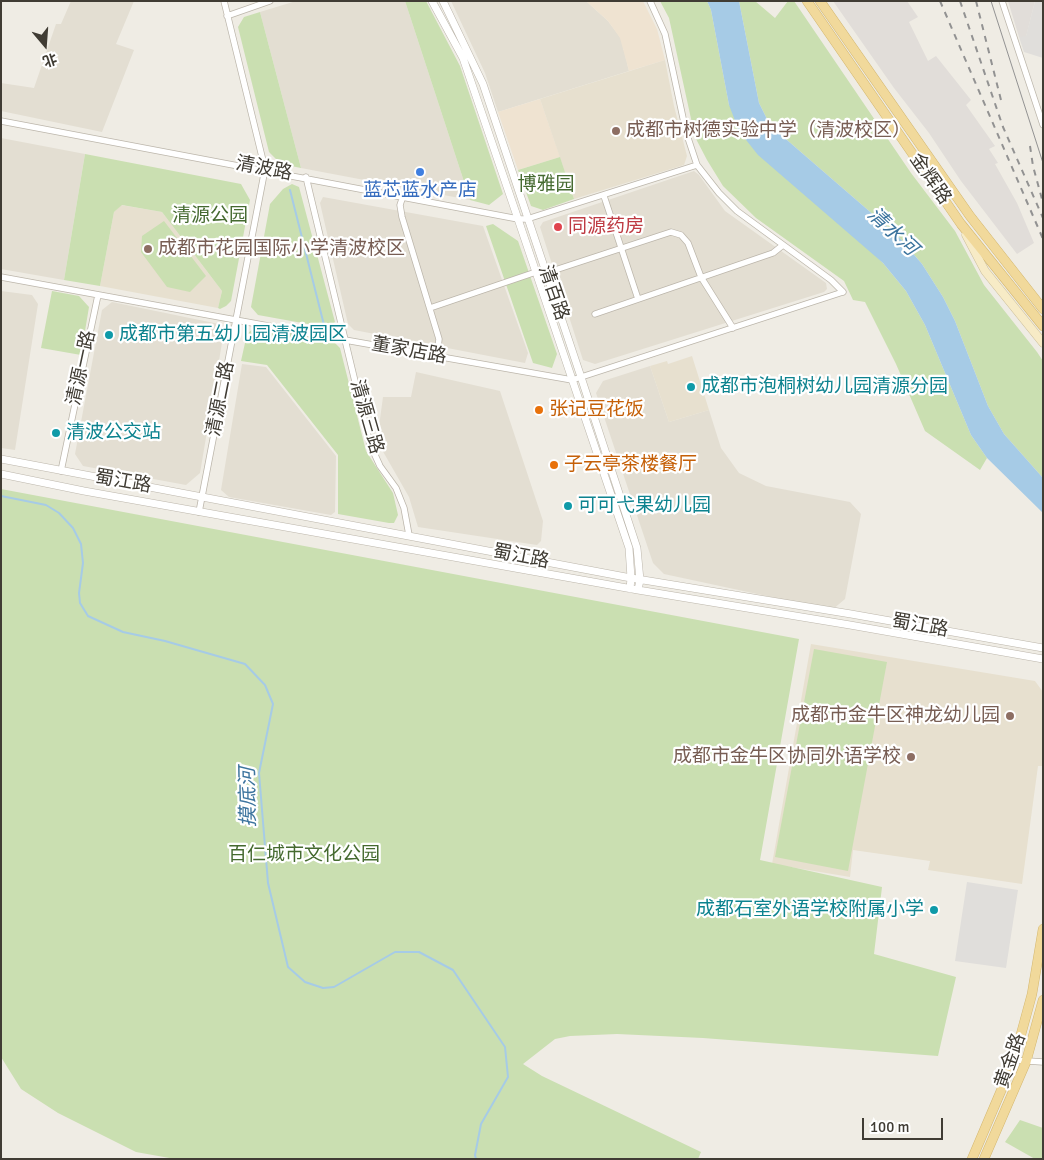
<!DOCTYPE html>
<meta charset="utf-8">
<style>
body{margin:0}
#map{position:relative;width:1044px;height:1160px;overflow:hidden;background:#efece4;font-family:Signika,"Noto Sans SC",sans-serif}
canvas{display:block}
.frame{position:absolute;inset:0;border:2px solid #403c34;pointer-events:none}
.north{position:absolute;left:20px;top:20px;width:50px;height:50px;-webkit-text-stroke:4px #fff;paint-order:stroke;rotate:162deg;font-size:14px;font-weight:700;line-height:20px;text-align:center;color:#403c34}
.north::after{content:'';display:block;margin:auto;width:18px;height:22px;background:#403c34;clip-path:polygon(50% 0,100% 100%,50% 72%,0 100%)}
.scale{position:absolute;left:862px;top:1118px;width:81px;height:22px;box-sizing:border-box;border:2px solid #403c34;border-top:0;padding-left:6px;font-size:15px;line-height:18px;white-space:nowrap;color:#403c34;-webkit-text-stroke:4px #fff;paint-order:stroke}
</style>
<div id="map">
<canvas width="1044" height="1160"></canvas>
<div class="frame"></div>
<div class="north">北</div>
<div class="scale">100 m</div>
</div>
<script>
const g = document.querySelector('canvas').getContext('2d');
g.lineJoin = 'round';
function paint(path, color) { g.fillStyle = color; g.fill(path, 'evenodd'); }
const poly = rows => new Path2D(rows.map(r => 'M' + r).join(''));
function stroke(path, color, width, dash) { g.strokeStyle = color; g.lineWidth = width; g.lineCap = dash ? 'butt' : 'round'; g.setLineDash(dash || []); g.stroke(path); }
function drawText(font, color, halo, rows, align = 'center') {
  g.font = font + ' Signika,"Noto Sans SC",sans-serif'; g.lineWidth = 4.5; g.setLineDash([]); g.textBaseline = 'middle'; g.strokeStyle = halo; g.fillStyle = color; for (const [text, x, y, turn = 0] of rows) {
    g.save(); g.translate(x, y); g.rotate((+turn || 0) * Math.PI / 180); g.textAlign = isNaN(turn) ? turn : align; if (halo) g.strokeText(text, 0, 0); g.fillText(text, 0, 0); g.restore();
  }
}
paint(poly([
 [71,1,134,1,116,44,134,50,102,132,1,111,1,83,34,88,56,24,61,24],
 [296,1,405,1,470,200,301,168,260,12],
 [451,1,586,1,608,21,621,38,629,71,498,112,485,73],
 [1,138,85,154,64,280,1,269],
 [694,171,699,175,725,211,826,283,827,289,824,292,595,364,583,360,540,227,543,222],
 [323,197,483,226,528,353,525,363,354,330,348,324,320,203],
 [1,291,32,295,38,304,15,450,1,448],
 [112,302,219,324,224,331,200,473,186,485,83,466,75,454,102,310],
 [242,364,266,367,336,456,335,512,331,515,229,497,221,490],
 [650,366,669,422,709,410,721,448,739,473,766,486,850,502,861,514,845,599,832,610,664,574,653,563,596,393,603,381],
 [416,372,500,391,543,521,541,541,537,545,418,527,409,497,377,441,383,397,411,397]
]), '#e3ded2');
paint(poly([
 [586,1,643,1,657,29,665,60,629,71,620,38,608,21],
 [540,99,560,157,518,170,498,112]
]), '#efe3d1');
paint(poly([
 [833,1,907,1,918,17,909,22,928,61,936,56,971,100,966,105,995,146,989,149,998,163,995,164,1017,203,1034,243,1017,254,961,181,929,133,894,88],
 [1008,1,1035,1,1026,37,1019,37]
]), '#e1ddd9');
paint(poly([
 [665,60,674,106,687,156,684,165,574,199,540,99],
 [121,205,162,212,222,291,218,308,100,286,114,212],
 [692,356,709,410,669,422,650,366,667,361,668,364],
 [811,644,1035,681,1043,692,1043,766,1038,766,1022,884,928,870,930,861,853,850,850,877,772,864]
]), '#e7e0cf');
paint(poly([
 [405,1,426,1,460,66,503,194,489,205,470,200],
 [660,1,707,1,711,10,729,105,883,263,906,291,925,325,971,435,987,458,980,470,925,431,896,364,865,302,853,300,844,281,756,218,723,186,707,160,695,137,669,18],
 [739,1,755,1,775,18,788,1,794,1,911,173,955,231,984,285,1037,352,1043,361,1043,478,1004,434,988,406,955,321,943,297,922,264,898,236,780,134,767,119,759,103],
 [260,12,301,168,281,164,269,152,238,27,244,17],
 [85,154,241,184,250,200,231,301,226,306,220,309,218,308,222,291,162,212,122,205,114,212,100,286,64,280],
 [560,157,574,199,543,210,531,206,518,170],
 [292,184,299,187,335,322,330,328,258,315,251,307,270,204,283,189],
 [164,221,206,276,190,292,167,287,141,252,142,236],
 [493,224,518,241,557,354,552,368,533,363,486,226],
 [52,291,79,296,89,307,81,355,41,348],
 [256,326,333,341,340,348,366,451,393,493,398,515,394,523,389,523,338,514,338,455,267,365,241,361,247,334],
 [1,489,799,639,760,860,882,887,874,954,956,977,938,1056,703,1038,617,1034,570,1036,555,1039,523,1064,542,1076,701,1152,698,1159,175,1159,136,1152,58,1113,21,1089,1,1057],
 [814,649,887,662,848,871,775,857],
 [1020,1120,1043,1128,1043,1159,1035,1159,1005,1142]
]), '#cadfb1');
paint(poly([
 [1035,1,1043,1,1043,58,1024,52,1019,37,1026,36],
 [967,882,1018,890,1006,968,955,961]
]), '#e0dedb');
paint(poly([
 [707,1,739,1,759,103,767,119,780,134,898,236,922,264,943,297,955,321,988,406,1004,434,1043,478,1043,513,987,458,971,435,925,325,906,291,883,263,758,155,739,131,729,105,711,10]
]), '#a6cbe6');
stroke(poly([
 [290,190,324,325],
 [1,496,46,505,59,513,73,528,81,544,83,563,79,593,80,603,88,616,123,632,165,641,245,664,265,685,273,704,259,773,268,883,288,967,305,982,323,988,334,987,395,952,419,952,453,970,505,1047,508,1077,481,1124,475,1155,476,1159]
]), '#a6cbe6', 2);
const minor = poly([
 [650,1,665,34,686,132,697,165,719,193,737,211,831,280,843,292],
 [1002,1,1043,125],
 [227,16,270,1],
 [1,121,518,219,527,219,697,165],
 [306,177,370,444,380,466,396,488,404,508,409,535],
 [403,196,400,205,402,217,439,339,437,356],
 [604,196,638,299],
 [546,273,671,232,681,235,688,243,701,277,733,328],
 [1,277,345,340,572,380,843,292],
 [430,308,536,272],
 [595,314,773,253,783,245],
 [61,471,98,295],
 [199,512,265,169,224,1],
 [1013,1060,1043,1062]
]);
const tertiary = poly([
 [432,1,463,58,518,219,629,548,631,578,630,589],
 [443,1,483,84,581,377,637,548,640,580,638,590],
 [1,459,631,578,851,614,1043,648],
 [1,474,84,491,638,590,850,625,1043,659]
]);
const secondary = poly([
 [966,235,985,271,1043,343]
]);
const primary = poly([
 [807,1,961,224,1043,326],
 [820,1,970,216,1043,309],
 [972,1159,1009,1072,1020,1038,1032,994,1043,929],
 [984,1159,1026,1062,1043,1000]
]);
stroke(minor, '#bcb6ab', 7);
stroke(tertiary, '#bcb6ab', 8);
stroke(secondary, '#cabd98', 9);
stroke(primary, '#d3b66e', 10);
stroke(minor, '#fff', 5.5);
stroke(tertiary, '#fff', 7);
stroke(secondary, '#f7ebc6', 8);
stroke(primary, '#f1d99b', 9);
stroke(poly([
 [991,1,1043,163]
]), '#929292', 1);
stroke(poly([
 [940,1,1043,239],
 [960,1,1003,127,1043,218],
 [976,1,1002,104],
 [1030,146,1033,166,1043,203]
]), '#929292', 2, [6, 6]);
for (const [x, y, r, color] of [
 [616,131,5,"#8d6e63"],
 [420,172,5,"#3f7fe0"],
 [558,227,5,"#e0444e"],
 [148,249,5,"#8d6e63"],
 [109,335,5,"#0f9aa8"],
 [691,387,5,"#0f9aa8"],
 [539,410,5,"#e8710a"],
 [56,433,5,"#0f9aa8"],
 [554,465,5,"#e8710a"],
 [568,506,5,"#0f9aa8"],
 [1010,716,5,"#8d6e63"],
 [911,757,5,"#8d6e63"],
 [934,910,5,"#0f9aa8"]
]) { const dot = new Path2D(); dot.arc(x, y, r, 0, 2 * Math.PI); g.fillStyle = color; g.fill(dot); stroke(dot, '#fff', 2); }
drawText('19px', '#785e54', '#fff', [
 ["成都市树德实验中学（清波校区）",626,131],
 ["成都市花园国际小学清波校区",158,249],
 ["成都市金牛区神龙幼儿园",1000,716,"right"],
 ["成都市金牛区协同外语学校",901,757,"right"]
], 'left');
drawText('19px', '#403c34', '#fff', [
 ["清波路",264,169,11],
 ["金辉路",930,179,55],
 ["清百路",553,293,71],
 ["董家店路",409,351,10],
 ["清源一路",82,368,-78],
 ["清源二路",221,399,-79],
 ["清源三路",366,417,74],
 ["蜀江路",123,482,10],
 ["蜀江路",521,557,11],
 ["蜀江路",920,626,10],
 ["黄金路",1011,1061,-71]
]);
drawText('19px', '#456a30', '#fff', [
 ["博雅园",546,185],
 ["清源公园",210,216],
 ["百仁城市文化公园",304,855]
]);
drawText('19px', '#366cbe', '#fff', [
 ["蓝芯蓝水产店",420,191]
]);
drawText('19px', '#be3a42', '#fff', [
 ["同源药房",568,227]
], 'left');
drawText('19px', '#0d838f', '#fff', [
 ["成都市第五幼儿园清波园区",119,335],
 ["成都市泡桐树幼儿园清源分园",701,387],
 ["清波公交站",66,433],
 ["可可弋果幼儿园",578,506],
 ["成都石室外语学校附属小学",924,910,"right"]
], 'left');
drawText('19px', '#c56008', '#fff', [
 ["张记豆花饭",549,410],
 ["子云亭茶楼餐厅",564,465]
], 'left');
drawText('italic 20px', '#3c749e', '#fff', [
 ["清水河",892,232,43],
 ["摸底河",249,797,-91]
]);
</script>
